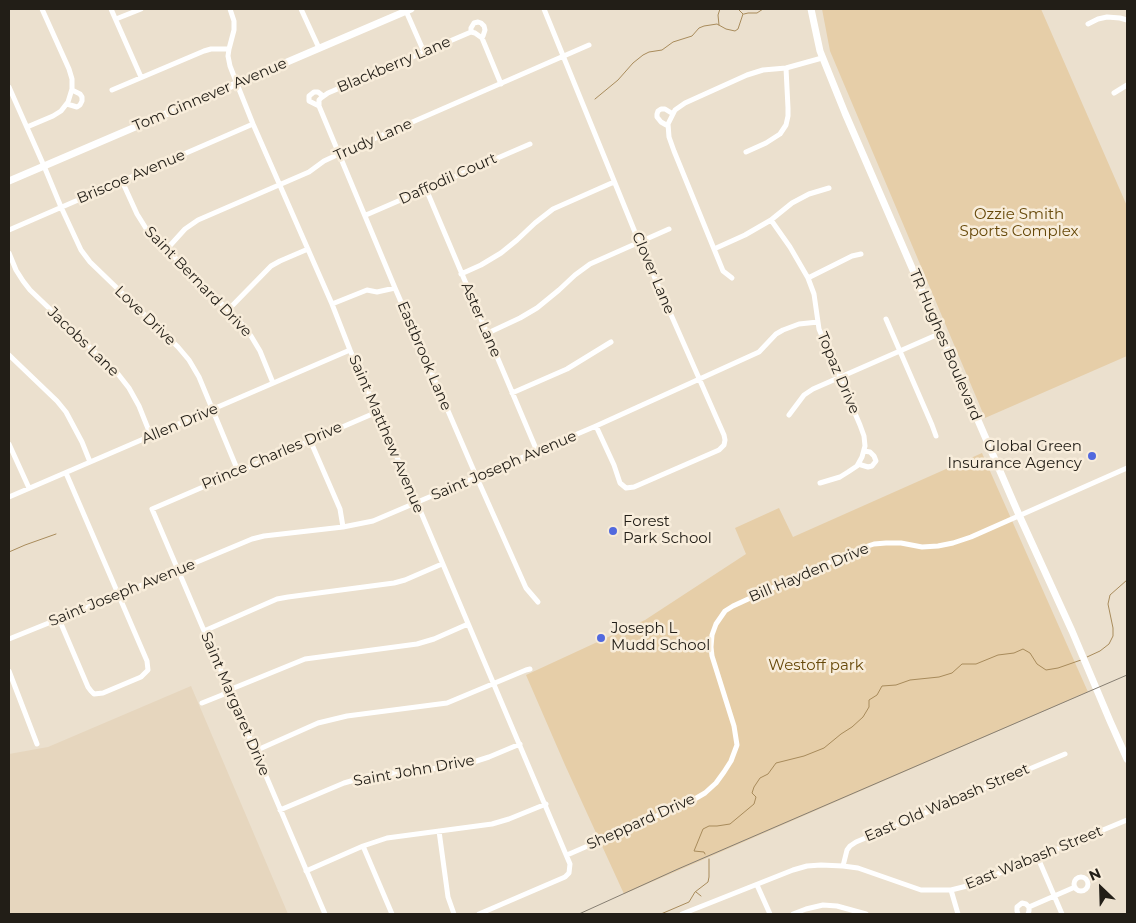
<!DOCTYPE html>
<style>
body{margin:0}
#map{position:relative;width:1136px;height:923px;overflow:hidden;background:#ebe0ce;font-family:Montserrat,sans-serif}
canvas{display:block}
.frame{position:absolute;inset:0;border:10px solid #221e17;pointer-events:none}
.north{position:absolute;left:1076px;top:863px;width:50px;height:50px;-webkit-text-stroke:4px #f8eddb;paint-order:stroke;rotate:336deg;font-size:14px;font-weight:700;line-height:20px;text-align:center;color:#221e17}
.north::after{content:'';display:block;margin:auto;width:18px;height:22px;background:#221e17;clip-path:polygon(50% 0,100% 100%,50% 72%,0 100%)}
</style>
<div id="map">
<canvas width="1136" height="923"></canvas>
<div class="frame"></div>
<div class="north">N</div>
</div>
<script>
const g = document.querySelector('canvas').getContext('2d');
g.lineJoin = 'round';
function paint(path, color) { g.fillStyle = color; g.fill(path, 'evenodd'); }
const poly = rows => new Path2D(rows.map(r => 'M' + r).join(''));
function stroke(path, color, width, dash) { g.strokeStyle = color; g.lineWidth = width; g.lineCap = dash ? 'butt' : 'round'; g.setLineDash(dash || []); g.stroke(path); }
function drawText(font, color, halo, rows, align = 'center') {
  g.font = font + ' Montserrat,sans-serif'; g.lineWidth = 5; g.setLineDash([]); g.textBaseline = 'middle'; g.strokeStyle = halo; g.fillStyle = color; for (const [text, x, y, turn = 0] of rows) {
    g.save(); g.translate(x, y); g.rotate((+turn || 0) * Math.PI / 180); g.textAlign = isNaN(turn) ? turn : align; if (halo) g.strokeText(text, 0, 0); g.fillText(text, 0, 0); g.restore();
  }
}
paint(poly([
 [191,686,288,914,9,914,9,754,48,747]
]), '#e6d6be');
paint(poly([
 [822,9,1041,9,1127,206,1127,356,985,418,830,51],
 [982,453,1088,692,624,894,565,765,526,675,645,620,746,554,735,528,779,508,793,537]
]), '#e6cea8');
stroke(poly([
 [738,9,743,14],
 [744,14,748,13,757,13,763,9],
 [719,25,718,15,720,9],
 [595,99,618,80,633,63,643,55,649,52,662,50,673,42,692,36,699,28,704,26,717,24,726,29,735,31,738,29,743,14],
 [9,552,25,545,56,534],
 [1087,657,1100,651,1109,644,1113,636,1113,628,1108,604,1110,595,1127,580],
 [705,854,704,852,694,851,703,829,709,826,717,826,730,824,754,804,756,797,752,793,754,787,760,778,768,774,776,763,804,756,824,748,841,734,852,727,863,717,869,707,869,700,877,695,882,686,896,685,910,680,939,677,952,673,962,664,976,664,998,655,1014,653,1023,649,1030,653,1037,664,1046,670,1058,668,1081,660],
 [696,892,701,896],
 [661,914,689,902,695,892,708,882,709,877,709,859]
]), '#a88b5b', 1);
stroke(poly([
 [111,9,141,77],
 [230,9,234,21,234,30,229,49,228,56,230,66,237,84,253,124,332,304,350,350,417,503,570,864,569,873,565,877,479,914],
 [301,9,319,48],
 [544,9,639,242,724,435,725,440,724,445,719,450,634,487,626,488,620,483,614,465,596,426],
 [406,11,424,52],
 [116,19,141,9],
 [1088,24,1098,19,1107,17,1120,18,1127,20],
 [471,32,471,28,474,23,478,22,481,23,484,26,485,30,483,36,482,38],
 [501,84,482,38,475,33,471,32,328,93,321,98,319,100,319,106,395,288,477,478,526,588,538,602],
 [9,87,44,166,61,207,81,250,90,262,178,347,189,360,199,377,238,471],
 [112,90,204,51,211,49,229,49],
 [1114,93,1127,85],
 [67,104,77,107,80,105,82,101,82,97,80,94,72,90],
 [319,106,309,101,309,96,314,92,318,92,323,96],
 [668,126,661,122,657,117,657,114,658,111,661,109,665,109,673,114],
 [27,127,53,116,61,111,68,102,72,89,72,79,69,69,42,9],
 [746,152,766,143,780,134,786,125,788,116,788,108,786,68],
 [122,181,137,214,147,230,241,323,251,336,260,351,273,383],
 [426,189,537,451],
 [366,215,530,144],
 [771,220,792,203,809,194,829,188],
 [9,230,253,124],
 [714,249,745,235,771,220,790,247,808,278,814,294,819,329,860,425,864,436,865,446,862,457,857,466,848,472,840,477,820,483],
 [166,250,185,229,198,220,309,172,324,161,339,154,589,45],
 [9,253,16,270,23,281,30,290,118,374,129,388,139,406,151,436],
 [461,274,481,265,501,253,517,240,535,223,553,209,614,182],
 [732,278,723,271,674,151,669,137,668,124,675,110,685,103,747,75,763,70,786,68,822,58],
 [808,278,852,256,861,254],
 [332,304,367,290,377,292,395,288],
 [228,310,271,266,280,261,308,249],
 [886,319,932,425,936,436],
 [488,333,520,318,537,308,559,290,575,275,590,264,669,229],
 [9,355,57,401,66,412,82,442,90,462],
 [512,393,567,369,611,342],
 [789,415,804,395,813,389,941,333],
 [310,440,340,509,343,527],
 [9,444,29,488],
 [858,464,868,467,872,466,876,461,874,456,870,452,864,451],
 [9,497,350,350],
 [59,619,88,687,91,691,94,694,103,693,141,677,148,670,147,661,66,473],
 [204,631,277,599,288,597,394,583,405,580,442,564],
 [9,639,118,595,252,539,264,536,343,527,373,521,596,426,759,352,776,334,783,330,799,324,818,322],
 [9,671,37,744],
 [202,703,222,695,229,690,305,659,417,644,434,639,468,624],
 [255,751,318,723,347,716,447,703,526,670,530,669],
 [280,810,344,783,358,779,367,776,464,765,489,757,520,744],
 [439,831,448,897,454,914],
 [363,846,392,914],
 [567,855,693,800,705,793,716,783,724,772,731,761,737,745,734,726,712,656,711,647,712,635,716,624,725,611,733,606,783,583,862,548,874,544,886,543,901,543,922,547,938,546,953,543,971,537,1127,468],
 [1038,858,1062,914],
 [843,866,847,850,850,846,856,842,1065,754],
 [306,871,363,846,387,838,492,824,509,819,546,804],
 '1074 884a7 7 0 1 1 14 0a7 7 0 1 1-14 0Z',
 [757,885,770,914],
 [951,890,958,914],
 [1029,907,1075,887],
 [325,914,152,509,377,412],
 [682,914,793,870,807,866,821,865,843,866,858,868,921,890,951,890,971,885,1127,820],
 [793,914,806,909,823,905,837,906,866,914],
 [1018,914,1017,911,1017,907,1022,903,1026,904,1029,907,1029,911,1028,914]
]), '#fff', 5);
stroke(poly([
 [811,9,820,51,845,113,1019,515,1072,631,1110,721,1127,759],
 [9,181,411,9]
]), '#fff', 7);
stroke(poly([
 [579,914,678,869,1127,675]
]), '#867e72', 1);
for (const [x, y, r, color] of [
 [1092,456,5,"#5169de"],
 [613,531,5,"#5169de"],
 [601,638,5,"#5169de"]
]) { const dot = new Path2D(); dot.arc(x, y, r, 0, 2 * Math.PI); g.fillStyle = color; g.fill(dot); stroke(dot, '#f8eddb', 2); }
drawText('15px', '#221e17', '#f8eddb', [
 ["Blackberry Lane",394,65,-23],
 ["Tom Ginnever Avenue",210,95,-23],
 ["Trudy Lane",373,140,-24],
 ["Briscoe Avenue",131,177,-23],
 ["Daffodil Court",448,179,-24],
 ["Clover Lane",653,273,67],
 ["Saint Bernard Drive",198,282,46],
 ["Love Drive",145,316,44],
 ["Aster Lane",481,320,67],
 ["Jacobs Lane",83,342,44],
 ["TR Hughes Boulevard",945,345,67],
 ["Eastbrook Lane",424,356,67],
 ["Topaz Drive",838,373,67],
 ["Allen Drive",180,424,-23],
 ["Saint Matthew Avenue",386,434,67],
 ["Prince Charles Drive",272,456,-23],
 ["Saint Joseph Avenue",504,466,-23],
 ["Bill Hayden Drive",809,573,-23],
 ["Saint Joseph Avenue",122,593,-22],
 ["Saint Margaret Drive",235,704,67],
 ["Saint John Drive",414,771,-10],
 ["East Old Wabash Street",947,803,-23],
 ["Sheppard Drive",641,822,-24],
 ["East Wabash Street",1034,858,-22]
]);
drawText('15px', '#67490a', '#f8eddb', [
 ["Ozzie Smith",1019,215],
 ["Sports Complex",1019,232],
 ["Westoff park",816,666]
]);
drawText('15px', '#221e17', '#f8eddb', [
 ["Global Green",1082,447,"right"],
 ["Insurance Agency",1082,464,"right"],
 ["Forest",623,522],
 ["Park School",623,539],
 ["Joseph L",611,629],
 ["Mudd School",611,646]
], 'left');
</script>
